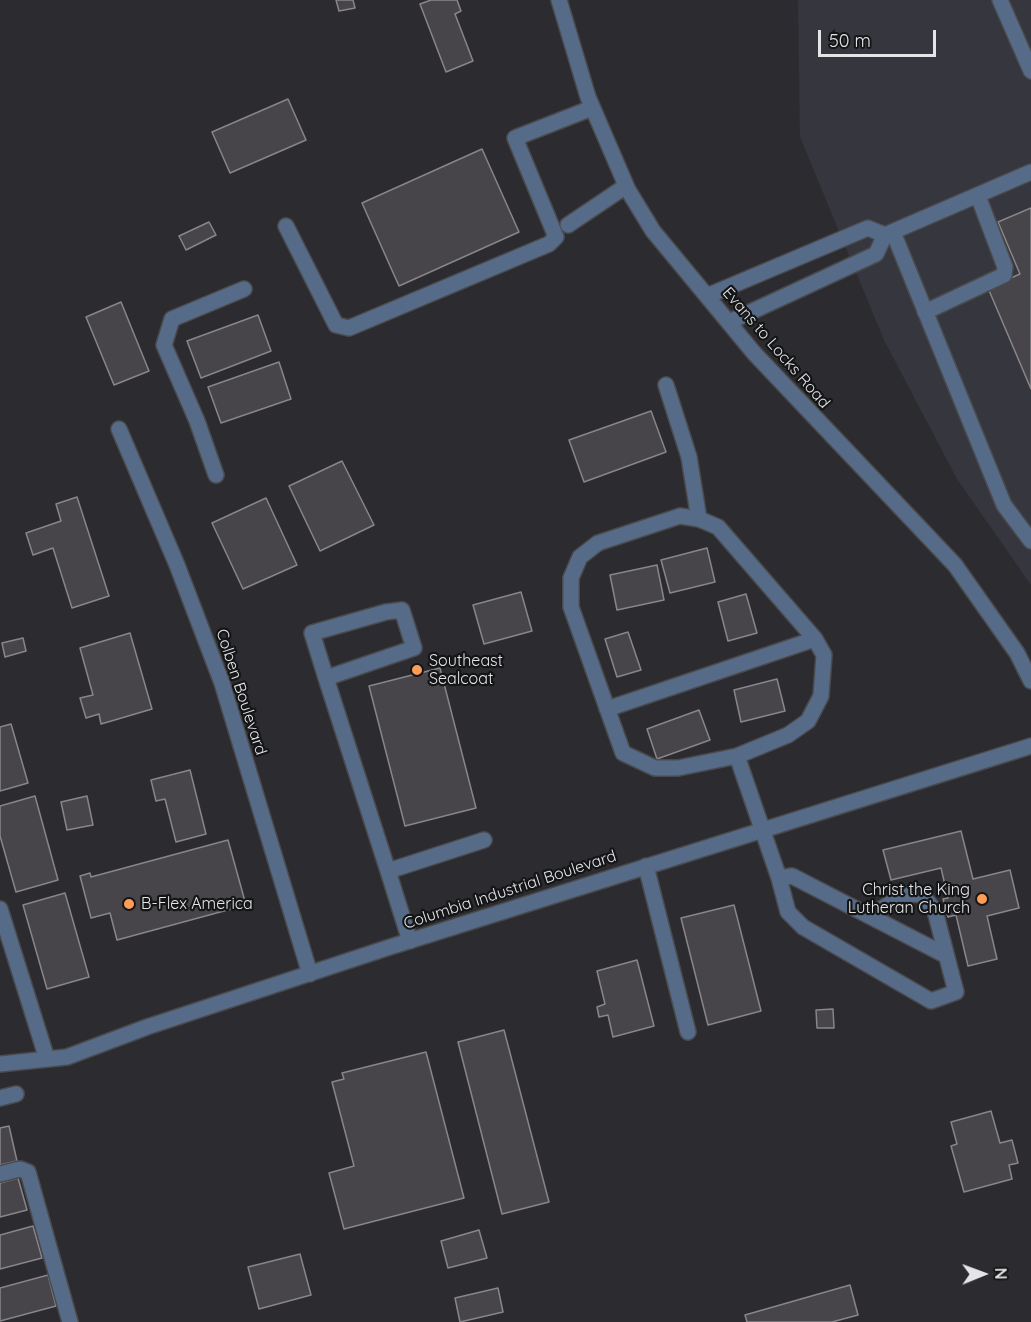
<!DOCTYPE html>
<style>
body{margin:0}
#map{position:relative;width:1031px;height:1322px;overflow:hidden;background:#2c2c30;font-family:Quicksand,sans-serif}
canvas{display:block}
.north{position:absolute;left:953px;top:1244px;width:60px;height:60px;-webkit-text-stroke:4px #141516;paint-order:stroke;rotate:89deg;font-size:16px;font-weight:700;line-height:24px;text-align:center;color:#e5e5e8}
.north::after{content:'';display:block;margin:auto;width:21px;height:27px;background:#e5e5e8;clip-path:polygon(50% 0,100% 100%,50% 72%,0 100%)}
.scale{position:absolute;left:818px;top:30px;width:118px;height:27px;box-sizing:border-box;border:3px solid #e5e5e8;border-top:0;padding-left:8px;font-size:18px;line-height:21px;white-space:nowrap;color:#e5e5e8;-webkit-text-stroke:4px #141516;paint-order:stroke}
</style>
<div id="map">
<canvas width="1031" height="1322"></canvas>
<div class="north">N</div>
<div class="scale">50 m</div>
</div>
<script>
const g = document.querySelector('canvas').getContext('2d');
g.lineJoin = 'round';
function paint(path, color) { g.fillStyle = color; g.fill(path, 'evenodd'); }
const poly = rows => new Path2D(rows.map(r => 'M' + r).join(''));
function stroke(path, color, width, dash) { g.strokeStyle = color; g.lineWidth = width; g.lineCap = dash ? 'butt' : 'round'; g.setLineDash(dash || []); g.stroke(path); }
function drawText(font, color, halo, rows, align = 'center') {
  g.font = font + ' Quicksand,sans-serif'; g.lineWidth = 4.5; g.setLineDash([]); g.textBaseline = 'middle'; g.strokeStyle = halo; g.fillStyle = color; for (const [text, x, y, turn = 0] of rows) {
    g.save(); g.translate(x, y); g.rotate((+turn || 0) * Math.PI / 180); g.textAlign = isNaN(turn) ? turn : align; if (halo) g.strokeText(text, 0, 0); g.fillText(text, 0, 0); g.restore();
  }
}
paint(poly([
 [798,0,1031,0,1031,585,957,479,884,340,800,137]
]), '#35363e');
const building = poly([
 [336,0,353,0,355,8,339,11,336,0],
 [431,0,457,0,461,11,455,14,473,61,446,72,420,4,431,0],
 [288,99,306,140,230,173,212,132,288,99],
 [482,149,519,232,399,286,362,203,482,149],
 [1031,208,1031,389,988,288,1020,274,998,222,1031,208],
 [209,222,216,235,186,250,179,236,209,222],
 [121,302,149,371,114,385,86,317,121,302],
 [258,315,271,351,201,378,187,341,258,315],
 [279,362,291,399,221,423,208,387,279,362],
 [651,411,666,452,584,482,569,440,651,411],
 [342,461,374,525,320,551,289,486,342,461],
 [77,497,109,596,72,608,53,548,33,555,26,533,61,521,56,504,77,497],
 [266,498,297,565,243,589,212,523,266,498],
 [707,548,715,582,670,593,661,560,707,548],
 [657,565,664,600,617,610,610,575,657,565],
 [521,592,532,631,484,644,473,605,521,592],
 [746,594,757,633,728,641,718,602,746,594],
 [628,632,641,670,617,677,605,639,628,632],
 [130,633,152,709,101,724,99,714,86,718,80,698,93,695,80,648,130,633],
 [23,638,26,651,5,657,2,643,23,638],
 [440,668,476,808,405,826,369,686,440,668],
 [777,679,785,711,741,722,734,690,777,679],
 [699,710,710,740,657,759,647,729,699,710],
 [11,724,28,783,0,791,0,727,11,724],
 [190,770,206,834,176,842,165,799,156,801,151,780,190,770],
 [35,796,58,880,16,892,0,836,0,806,35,796],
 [87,796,93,825,67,830,61,802,87,796],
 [961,831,973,879,1010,870,1019,908,987,916,997,959,968,966,956,915,948,917,943,899,948,898,941,868,891,880,883,850,961,831],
 [228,840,246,905,117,940,110,913,91,918,80,876,90,873,91,877,228,840],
 [65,893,89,977,47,989,23,905,65,893],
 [734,905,761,1011,708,1025,681,918,734,905],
 [637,960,654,1026,613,1037,608,1015,599,1017,597,1007,605,1004,597,971,637,960],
 [833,1009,834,1028,817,1028,816,1010,833,1009],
 [504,1030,549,1202,502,1214,458,1042,504,1030],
 [426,1052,464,1198,344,1229,329,1173,354,1166,332,1082,344,1079,342,1073,426,1052],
 [991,1111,1000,1143,1012,1140,1018,1163,1009,1165,1012,1179,964,1192,951,1146,957,1144,951,1122,991,1111],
 [9,1126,17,1161,0,1165,0,1128,9,1126],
 [18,1178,27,1210,0,1217,0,1183,18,1178],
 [33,1226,42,1258,0,1269,0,1235,33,1226],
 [479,1230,487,1258,448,1268,441,1241,479,1230],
 [300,1254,311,1295,259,1309,248,1267,300,1254],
 [48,1275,56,1306,0,1321,0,1288,48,1275],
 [850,1285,858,1315,832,1322,747,1322,745,1315,850,1285],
 [498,1288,503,1312,460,1322,455,1298,498,1288]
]);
paint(building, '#474549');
stroke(building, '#88868a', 1.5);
const minor = poly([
 [559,0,588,97,628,190,653,231,754,353,955,565,1017,653,1031,681],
 [1000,0,1031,71],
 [568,225,626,186],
 [286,226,336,325,349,328,549,244,556,237,515,138,592,108],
 [893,232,1004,505,1031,541],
 [707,296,868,228,885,235],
 [925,312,1004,275,1005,267,978,196],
 [729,322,876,254,885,235,1031,172],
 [666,385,689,457,699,519],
 [119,429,177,565,222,683,310,974],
 [216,475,197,421,164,345,172,319,244,289],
 [680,516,699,519,718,527,815,639,824,655,821,696,808,721,788,735,737,756,678,768,655,768,623,753,571,607,571,578,580,557,598,543,680,516],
 [326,678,414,648,402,610,386,612,312,633,326,678,388,871,410,941],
 [607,709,815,639],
 [737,756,779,878,788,912,803,927,931,1001,956,992,935,911,924,897,918,894,903,895,872,915],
 [646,866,688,1032],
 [388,871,484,840],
 [779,878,792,876,945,955],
 [0,909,47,1059],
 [0,1064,67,1057,147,1027,390,947,1031,746],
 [0,1098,16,1094],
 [0,1174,20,1169,28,1172,70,1322]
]);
stroke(minor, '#4a4a4d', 18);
stroke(minor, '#556b88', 15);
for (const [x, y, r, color] of [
 [417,670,6,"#fd9c56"],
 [982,899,6,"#fd9c56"],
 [129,904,6,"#fd9c56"]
]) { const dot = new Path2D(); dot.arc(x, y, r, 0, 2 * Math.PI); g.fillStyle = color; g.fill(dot); stroke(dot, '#141516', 2); }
drawText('16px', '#e5e5e8', '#141516', [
 ["Evans to Locks Road",776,348,49],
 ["Colben Boulevard",241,692,72],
 ["Columbia Industrial Boulevard",510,890,-18]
]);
drawText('16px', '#e5e5e8', '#141516', [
 ["Southeast",429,661],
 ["Sealcoat",429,679],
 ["Christ the King",970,890,"right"],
 ["Lutheran Church",970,908,"right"],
 ["B-Flex America",141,904]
], 'left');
</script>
